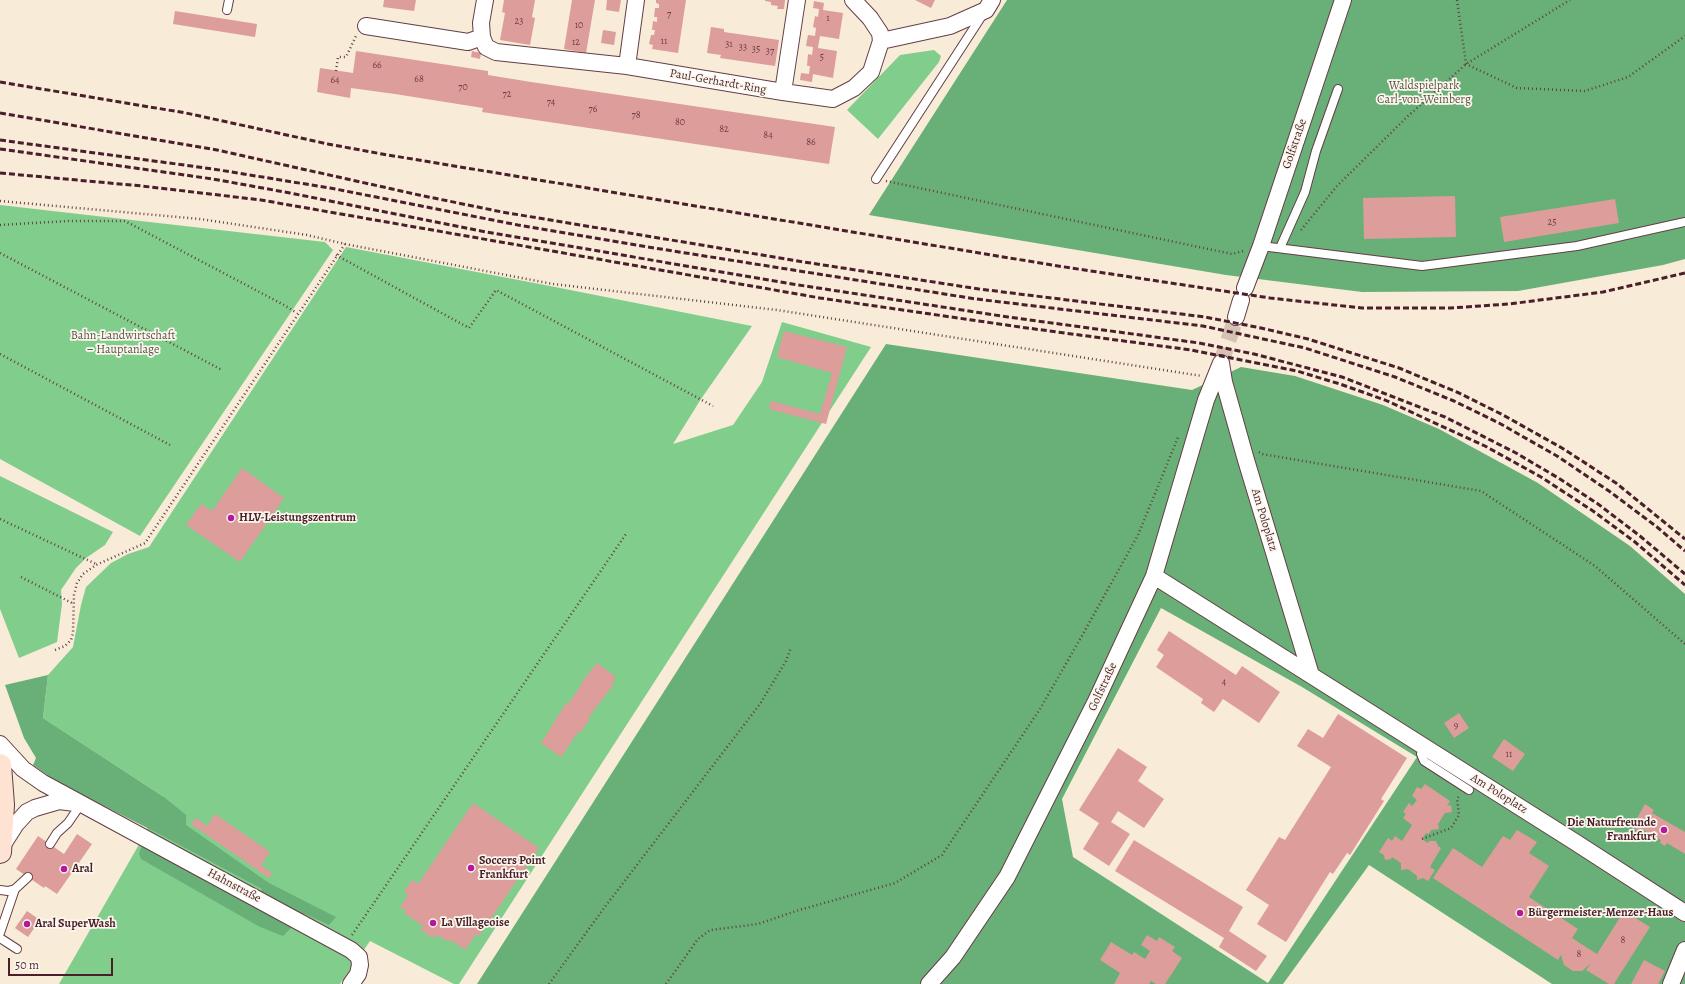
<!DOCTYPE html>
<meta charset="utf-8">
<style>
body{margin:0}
#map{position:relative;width:1685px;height:984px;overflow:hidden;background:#f8ebd8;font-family:Alegreya,serif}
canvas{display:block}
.scale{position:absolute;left:8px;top:958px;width:105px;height:18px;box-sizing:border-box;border:2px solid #4a1f2b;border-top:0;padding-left:5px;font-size:12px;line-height:14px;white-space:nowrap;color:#4a1f2b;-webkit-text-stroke:3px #fbf7ec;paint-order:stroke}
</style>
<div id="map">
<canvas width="1685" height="984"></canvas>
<div class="scale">50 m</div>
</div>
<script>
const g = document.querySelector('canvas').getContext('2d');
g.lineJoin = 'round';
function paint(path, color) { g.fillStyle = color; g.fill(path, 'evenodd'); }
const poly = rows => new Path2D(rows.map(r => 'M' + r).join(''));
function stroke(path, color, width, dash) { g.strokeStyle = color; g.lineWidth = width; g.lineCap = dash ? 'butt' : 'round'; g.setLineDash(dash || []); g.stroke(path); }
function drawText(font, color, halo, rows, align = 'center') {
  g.font = font + ' Alegreya,serif'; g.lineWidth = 3.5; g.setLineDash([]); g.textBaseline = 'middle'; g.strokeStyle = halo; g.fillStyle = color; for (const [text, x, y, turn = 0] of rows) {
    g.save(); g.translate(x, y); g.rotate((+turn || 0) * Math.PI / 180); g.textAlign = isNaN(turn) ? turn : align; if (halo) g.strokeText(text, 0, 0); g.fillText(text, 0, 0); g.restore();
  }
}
paint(poly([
 [934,50,941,56,939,62,878,139,847,110,900,55],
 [0,205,325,242,333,250,140,536,0,459],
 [346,247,555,287,752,326,701,399,673,444,733,425,762,382,782,322,871,347,459,984,454,984,370,941,340,984,59,984,137,848,164,797,43,718,48,675,73,647,81,605,86,587,111,563,128,554,149,547],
 [0,476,113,532,105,545,86,558,76,568,61,590,62,604,57,642,19,658,0,609]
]), '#81cd8c');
paint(poly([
 [1007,0,1685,0,1685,259,1663,265,1518,291,1362,292,1226,275,869,215],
 [886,344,1192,390,1241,367,1295,376,1383,405,1439,429,1538,483,1630,546,1685,594,1685,984,1552,984,1369,865,1283,984,477,984],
 [1161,608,1302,687,1417,757,1268,983,1073,857,1062,799],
 [48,675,43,718,164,797,186,815,186,825,269,883,336,917,329,925,305,914,283,936,260,927,141,859,139,853,142,846,234,895,253,902,262,889,161,835,57,782,33,765,36,758,24,738,5,685]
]), '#68b078');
paint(poly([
 [384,0,416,0,414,11,383,7],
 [504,0,535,0,532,17,535,18,530,45,500,40,505,13,502,12],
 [572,0,595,0,586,53,564,49],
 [607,0,621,0,619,12,606,10],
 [656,0,686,0,678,53,652,49,653,45,649,44,651,35,654,35,655,30,652,30,653,21,657,22,657,17,654,17,655,8,659,8,659,4,656,3],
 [765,0,785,0,784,9,777,9,778,6,771,5,771,2,765,1],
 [915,0,935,0,931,8],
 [814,1,824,3,823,10,843,13,839,39,820,36,818,48,837,51,833,78,813,74,812,82,800,80,801,73,809,74,810,66,807,66,808,54,812,55,813,47,806,46,807,40,808,35,815,36,816,28,813,27,815,16,818,17,819,9,813,8],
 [175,11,257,24,255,37,173,24],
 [711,27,724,29,724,32,779,40,775,66,720,58,721,55,707,53],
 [603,30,616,32,614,45,601,43],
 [356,51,488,71,488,75,531,82,835,127,829,164,482,112,483,108,395,94,351,88,350,98,317,92,320,68,353,73],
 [472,51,481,53,480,59,471,57],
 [1455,196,1456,237,1364,239,1363,198],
 [1615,199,1619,223,1504,242,1500,217],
 [784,331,847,347,826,424,769,409,771,401,820,414,832,373,777,357],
 [242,468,284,498,240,562,186,525,201,504,212,511],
 [1169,631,1236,675,1242,666,1280,692,1259,723,1223,699,1214,712,1201,703,1203,699,1156,667,1164,655,1157,650],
 [597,663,616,677,612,683,614,684,588,718,590,719,580,733,578,732,561,757,541,743,566,703,568,704,582,684,581,683],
 [1459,713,1469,728,1454,738,1444,723],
 [1338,714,1407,758,1381,799,1384,801,1350,855,1347,853,1333,874,1330,872,1286,942,1257,924,1269,905,1246,890,1279,837,1285,840,1331,767,1297,746,1308,729,1323,738],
 [1504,739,1525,754,1513,771,1492,757],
 [1118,748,1147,767,1138,781,1164,799,1144,828,1118,811,1111,822,1130,834,1109,866,1083,849,1099,823,1079,810],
 [1425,784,1450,801,1447,806,1451,805,1452,812,1445,813,1438,824,1439,829,1431,830,1429,834,1426,833,1422,839,1428,843,1429,841,1436,841,1438,846,1441,848,1430,867,1435,870,1428,881,1423,878,1417,880,1417,876,1408,869,1401,870,1401,863,1392,857,1391,859,1385,860,1384,855,1379,852,1388,838,1392,841,1395,836,1402,841,1412,825,1403,818,1406,814,1403,812,1409,803,1412,806,1417,800,1412,796,1417,787,1421,789],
 [473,803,539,848,479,936,476,934,465,950,451,940,450,942,436,935,433,938,421,930,423,926,404,913,406,911,400,907,408,895,404,892,412,880,418,884],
 [1645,804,1654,810,1652,813,1685,832,1685,854,1667,843,1665,846,1660,843,1661,840,1642,829,1640,832,1632,827],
 [215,814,270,852,261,865,272,873,269,878,191,824,196,818,207,826],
 [1517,830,1537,842,1529,853,1549,866,1529,897,1578,929,1572,938,1597,954,1624,911,1650,927,1614,984,1609,984,1586,970,1591,963,1582,971,1573,971,1564,965,1561,955,1558,960,1433,878,1453,848,1482,867,1503,836,1510,840],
 [77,834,92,844,57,894,45,886,44,888,16,869,38,836,64,854],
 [1134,840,1243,907,1229,931,1267,956,1256,971,1219,947,1224,938,1115,871],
 [27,911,40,920,28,937,15,928],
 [1147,935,1157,941,1159,937,1175,947,1172,951,1182,958,1165,984,1156,984,1151,981,1149,984,1114,984,1120,973,1100,960,1111,942,1132,955,1134,952,1145,959,1150,951,1141,945],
 [1644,960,1665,971,1658,984,1631,984]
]), '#dd9d9a');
stroke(poly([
 [1221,363,1236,317]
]), '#d5c2b5', 16, [16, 8]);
const service = poly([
 [227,10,229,0],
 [876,179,983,14],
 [1261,246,1422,266,1577,246,1685,222],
 [1280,248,1305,192,1316,151,1338,89],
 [1425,748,1421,754,1424,761,1469,790],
 [50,844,57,833,68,823,81,804],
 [0,890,8,891,15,889,28,877],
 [0,933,15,889],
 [0,938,17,949]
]);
const minor = poly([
 [366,26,468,42,482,37,486,47,496,52,627,66,783,92,833,99,854,88,871,72,881,41,880,33,870,18,853,0],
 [482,37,481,23,485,0],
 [881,41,950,26,986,10,992,0],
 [627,66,636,0],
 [783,92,797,0],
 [1245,288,1261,246,1343,0],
 [1236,317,1241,300],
 [1221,363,1224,382,1246,460,1311,675],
 [1154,576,1575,842,1685,913],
 [0,744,23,769,43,783,351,950,359,957,360,965,358,974,351,984],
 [2,846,16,824,27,812,35,808,59,801,75,803],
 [929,984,953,957,1007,877,1096,701,1154,576,1206,400,1221,363],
 [1671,984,1685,950]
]);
const secondary = poly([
 [0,765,3,805,0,852]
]);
stroke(service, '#643e45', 10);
stroke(minor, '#643e45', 18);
stroke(secondary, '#643e45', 24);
stroke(poly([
 [1457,0,1466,64,1517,88,1585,91,1628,77,1685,36],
 [336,71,338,57,346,57,356,36],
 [886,181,1232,254,1243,251],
 [0,201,200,219,307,235,345,244,553,284,777,310,1202,376],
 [0,225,68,221,125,221,284,305,297,313],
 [1301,230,1337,186,1408,116,1466,64,1570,0],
 [0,253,222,370],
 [336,255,469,328,496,290,713,406],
 [0,354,170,445],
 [1259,452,1262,454,1481,491,1595,566,1685,644],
 [0,519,96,564],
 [21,577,74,604],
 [55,650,65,646,71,640,73,633,74,595,77,583,83,574,96,565,145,543,345,244],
 [1422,839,1451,828,1459,815,1457,799,1459,796],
 [352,935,626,534],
 [549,984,604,908,760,704,786,661,791,647],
 [666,984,698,939,710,930,758,924,796,911,895,883,942,855,1040,709,1083,634,1138,535,1179,435]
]), '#643e45', 2.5, [1, 3]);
stroke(service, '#fff', 8);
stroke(minor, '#fff', 16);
stroke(secondary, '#fee3d2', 22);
stroke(poly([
 [0,82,186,113,328,144,382,154,1058,266,1270,298,1362,308,1451,308,1509,304,1603,292,1685,273],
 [0,113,217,150,419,195,502,212,804,262,979,289,1205,317,1261,328,1308,339,1399,368,1459,393,1503,415,1562,448,1616,483,1685,539],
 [0,140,213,169,330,188,518,225,648,247,976,299,1203,326,1305,348,1395,377,1454,401,1499,423,1557,456,1609,491,1657,527,1685,551],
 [0,149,213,179,290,193,481,231,792,284,1008,317,1199,343,1254,354,1342,377,1445,417,1516,453,1560,479,1598,504,1640,536,1685,574],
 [0,173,142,186,261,200,820,298,1020,327,1191,350,1297,371,1340,384,1385,400,1485,446,1541,477,1593,511,1635,542,1685,585]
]), '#4a1f2b', 3, [6, 3]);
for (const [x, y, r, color] of [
 [231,518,4,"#b5179e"],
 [1664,830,4,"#b5179e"],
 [471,868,4,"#b5179e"],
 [64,869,4,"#b5179e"],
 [1520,913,4,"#b5179e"],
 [433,923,4,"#b5179e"],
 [27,924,4,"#b5179e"]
]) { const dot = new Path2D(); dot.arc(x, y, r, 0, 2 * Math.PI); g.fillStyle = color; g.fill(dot); stroke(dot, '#fbf7ec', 1.5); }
drawText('10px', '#6f3e47', null, [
 ["7",669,15],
 ["1",828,19],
 ["23",519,22],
 ["10",579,26],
 ["11",664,42],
 ["12",576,43],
 ["31",729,45],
 ["33",743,48],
 ["35",756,50],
 ["37",770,52],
 ["5",822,58],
 ["66",377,66],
 ["68",419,80],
 ["64",335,81],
 ["70",463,88],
 ["72",507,95],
 ["74",551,103],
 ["76",593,110],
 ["78",636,116],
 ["80",680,123],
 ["82",724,130],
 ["84",768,136],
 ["86",811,143],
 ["25",1552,223],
 ["4",1224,683],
 ["9",1456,726],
 ["11",1509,755],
 ["8",1623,941],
 ["8",1579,955]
]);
drawText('12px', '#4a1f2b', '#fbf7ec', [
 ["Paul-Gerhardt-Ring",718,82,10],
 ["Golfstraße",1295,144,-71],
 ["Am Poloplatz",1264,520,73],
 ["Golfstraße",1103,687,-65],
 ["Am Poloplatz",1499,794,32],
 ["Hahnstraße",234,886,28]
]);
drawText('12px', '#5a5348', '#fbf7ec', [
 ["Waldspielpark",1424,86],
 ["Carl-von-Weinberg",1424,100],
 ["Bahn-Landwirtschaft",123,336],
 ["– Hauptanlage",123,350]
]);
drawText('bold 12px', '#4a1f2b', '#fbf7ec', [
 ["HLV-Leistungszentrum",239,518],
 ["Die Naturfreunde",1656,823,"right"],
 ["Frankfurt",1656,837,"right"],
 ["Soccers Point",479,861],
 ["Frankfurt",479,875],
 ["Aral",72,869],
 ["Bürgermeister-Menzer-Haus",1528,913],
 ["La Villageoise",441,923],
 ["Aral SuperWash",35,924]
], 'left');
</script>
